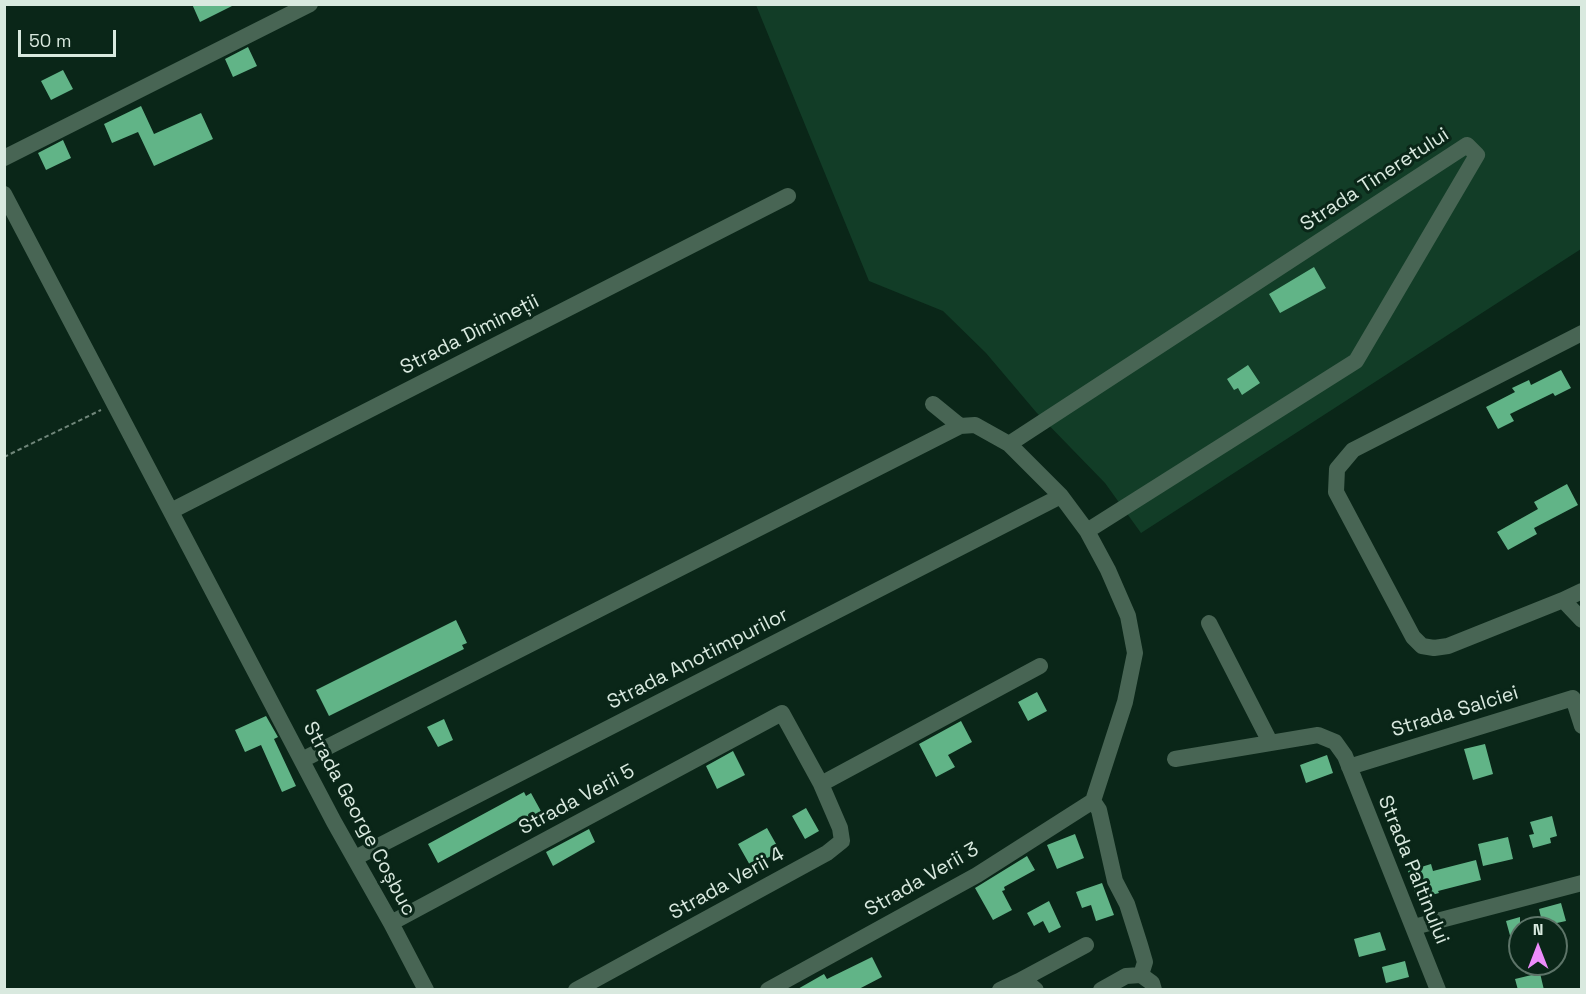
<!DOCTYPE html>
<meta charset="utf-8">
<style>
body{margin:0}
#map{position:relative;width:1586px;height:994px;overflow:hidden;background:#0a2618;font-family:"Space Grotesk",sans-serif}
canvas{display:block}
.frame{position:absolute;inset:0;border:6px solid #d9e9df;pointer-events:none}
.north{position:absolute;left:1508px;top:916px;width:60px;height:60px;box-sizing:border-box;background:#0a2618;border:2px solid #5d7468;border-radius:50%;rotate:0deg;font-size:16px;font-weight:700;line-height:24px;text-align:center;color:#d9e9df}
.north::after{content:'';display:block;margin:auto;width:21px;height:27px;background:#ec8cfa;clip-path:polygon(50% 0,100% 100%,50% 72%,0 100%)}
.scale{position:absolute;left:18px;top:30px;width:98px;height:27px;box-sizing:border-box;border:3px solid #d9e9df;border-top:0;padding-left:8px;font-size:18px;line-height:21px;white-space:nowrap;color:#d9e9df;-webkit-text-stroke:4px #0a2618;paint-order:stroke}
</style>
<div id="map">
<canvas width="1586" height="994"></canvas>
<div class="frame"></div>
<div class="north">N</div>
<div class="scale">50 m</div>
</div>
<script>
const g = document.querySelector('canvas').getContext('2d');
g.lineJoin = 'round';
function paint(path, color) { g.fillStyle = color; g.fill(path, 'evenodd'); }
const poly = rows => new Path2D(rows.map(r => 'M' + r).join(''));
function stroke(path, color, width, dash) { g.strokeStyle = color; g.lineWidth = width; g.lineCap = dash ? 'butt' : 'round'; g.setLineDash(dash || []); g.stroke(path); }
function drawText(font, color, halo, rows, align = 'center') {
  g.font = font + ' "Space Grotesk",sans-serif'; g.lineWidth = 6; g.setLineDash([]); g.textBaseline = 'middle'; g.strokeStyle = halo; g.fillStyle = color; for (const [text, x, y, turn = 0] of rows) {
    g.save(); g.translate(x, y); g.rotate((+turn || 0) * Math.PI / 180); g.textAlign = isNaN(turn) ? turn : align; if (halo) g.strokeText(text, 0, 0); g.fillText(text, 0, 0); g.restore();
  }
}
paint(poly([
 [756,5,1581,5,1581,249,1141,533,1105,483,1036,412,986,353,943,311,869,281]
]), '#123d27');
paint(poly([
 [192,4,236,4,200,22],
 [248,47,257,66,233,77,225,59],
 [63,70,73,89,51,100,41,81],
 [141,106,154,134,201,113,213,139,154,166,138,132,112,143,104,124],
 [63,140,71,158,46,170,38,153],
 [1314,267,1326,288,1280,313,1269,294],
 [1248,365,1260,383,1242,395,1238,388,1234,390,1227,379],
 [1561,370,1571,388,1555,396,1553,393,1510,414,1514,421,1498,429,1486,407,1515,392,1512,388,1529,380,1531,385],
 [1567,484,1578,505,1534,528,1537,534,1508,550,1497,532,1538,509,1534,502],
 [456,620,467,643,462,645,464,649,329,716,316,690],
 [1037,692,1047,711,1028,721,1018,702],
 [266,716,278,737,274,739,296,786,282,792,261,745,245,752,235,730],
 [444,719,453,740,438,747,427,727],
 [961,721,972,742,948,755,955,767,936,777,919,744],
 [1485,744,1493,774,1473,780,1464,749],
 [733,751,745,775,717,789,706,766],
 [1327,755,1333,773,1306,783,1300,765],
 [524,792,526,796,531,793,542,813,525,821,523,817,438,863,428,844],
 [806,808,819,831,805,839,792,816],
 [1552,816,1557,836,1550,838,1551,843,1533,848,1529,835,1534,834,1530,822],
 [767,828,780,851,751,867,738,844],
 [589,829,595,842,553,866,546,852],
 [1075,834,1084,858,1057,869,1047,845],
 [1508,837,1513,859,1483,866,1478,844],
 [1027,856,1035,870,1004,887,1005,890,1002,891,1012,910,993,920,975,888],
 [1476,860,1481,880,1438,891,1439,893,1417,899,1408,871,1431,864,1433,871],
 [1102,883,1114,915,1096,921,1091,905,1082,908,1076,892],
 [1049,901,1061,927,1049,933,1043,921,1034,926,1027,913],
 [1561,903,1566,921,1543,926,1539,909],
 [1520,917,1520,937,1511,939,1506,921],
 [1380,932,1386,950,1359,957,1354,939],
 [872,957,882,977,857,990,796,990,824,974,827,979],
 [1405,961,1409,977,1386,983,1382,967],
 [1540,973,1544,990,1518,990,1515,979]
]), '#61b487');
stroke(poly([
 [4,457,101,410]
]), '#70867a', 2, [4.5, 3]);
stroke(poly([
 [4,158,310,4],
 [4,194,334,822,391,923,426,990],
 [1582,333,1353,450,1337,469,1336,492,1413,637,1422,646,1434,648,1448,646,1563,600,1582,591],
 [933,404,960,426,975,425,1009,444,1061,496,1087,531,1108,570,1128,616,1135,653,1125,702,1093,801],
 [1009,444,1467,145,1477,155,1356,361,1087,531],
 [171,511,788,196],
 [1563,600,1582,620],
 [1209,623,1270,742],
 [1175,759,1318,735,1335,742,1345,756,1438,990],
 [302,760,960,426],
 [1349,767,1573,698,1582,726],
 [1093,801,1099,810,1115,881,1127,904,1140,945,1145,962,1141,975],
 [355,858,1061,496],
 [391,923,782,713,821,784],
 [1414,927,1582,883],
 [1141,975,1152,983,1154,990],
 [1019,981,1086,945],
 [576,990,827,853,842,841,840,828,821,784,1040,666],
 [768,990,977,875,1093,801],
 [1000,990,1019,981,1029,984,1036,990],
 [1101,990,1126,976,1141,975]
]), '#486554', 16);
drawText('20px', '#d9e9df', '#0a2618', [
 ["Strada Tineretului",1375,180,-33],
 ["Strada Dimineții",470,335,-27],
 ["Strada Anotimpurilor",698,659,-27],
 ["Strada Salciei",1455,712,-17],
 ["Strada Verii 5",577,800,-28],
 ["Strada George Coșbuc",359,819,62],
 ["Strada Paltinului",1413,870,68],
 ["Strada Verii 3",922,880,-30],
 ["Strada Verii 4",727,884,-29]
]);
</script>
